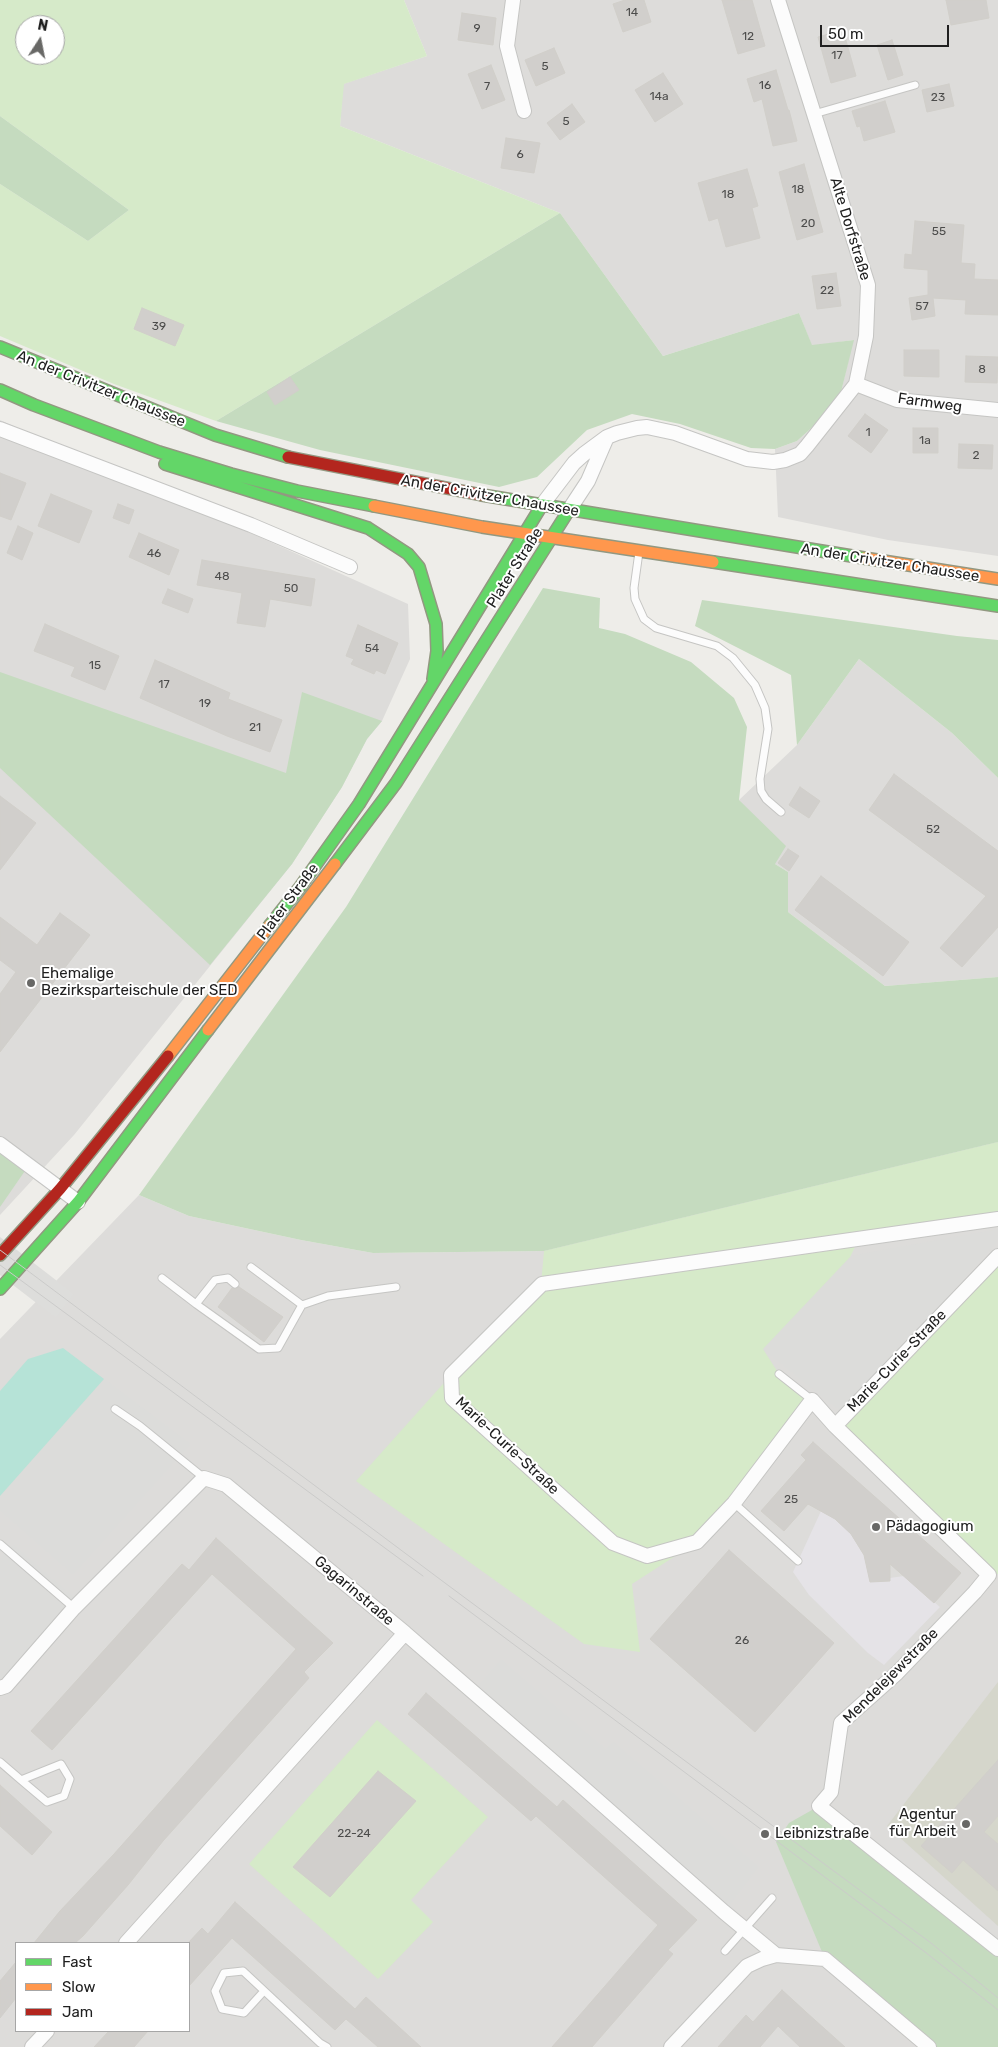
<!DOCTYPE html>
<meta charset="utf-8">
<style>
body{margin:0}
#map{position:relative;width:998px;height:2047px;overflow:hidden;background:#eeede9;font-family:Rubik,sans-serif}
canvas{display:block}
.legend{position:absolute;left:15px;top:1942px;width:175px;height:90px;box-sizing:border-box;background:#fff;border:1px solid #a6a6a6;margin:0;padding:6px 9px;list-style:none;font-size:15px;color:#202020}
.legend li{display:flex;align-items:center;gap:10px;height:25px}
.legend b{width:25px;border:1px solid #a6a6a6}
.north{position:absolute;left:15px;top:15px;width:50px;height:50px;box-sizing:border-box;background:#fff;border:1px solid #a6a6a6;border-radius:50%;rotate:11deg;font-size:14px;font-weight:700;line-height:20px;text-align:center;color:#202020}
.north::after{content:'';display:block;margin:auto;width:18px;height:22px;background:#686866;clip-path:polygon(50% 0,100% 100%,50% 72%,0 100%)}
.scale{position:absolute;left:820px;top:25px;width:129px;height:22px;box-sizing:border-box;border:2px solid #202020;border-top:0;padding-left:6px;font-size:15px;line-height:18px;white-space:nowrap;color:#202020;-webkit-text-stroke:4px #fff;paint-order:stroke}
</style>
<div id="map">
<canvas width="998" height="2047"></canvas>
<ul class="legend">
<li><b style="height:6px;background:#63d668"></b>Fast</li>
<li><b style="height:6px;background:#ff974d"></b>Slow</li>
<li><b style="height:6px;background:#b3261e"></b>Jam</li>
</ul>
<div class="north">N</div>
<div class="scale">50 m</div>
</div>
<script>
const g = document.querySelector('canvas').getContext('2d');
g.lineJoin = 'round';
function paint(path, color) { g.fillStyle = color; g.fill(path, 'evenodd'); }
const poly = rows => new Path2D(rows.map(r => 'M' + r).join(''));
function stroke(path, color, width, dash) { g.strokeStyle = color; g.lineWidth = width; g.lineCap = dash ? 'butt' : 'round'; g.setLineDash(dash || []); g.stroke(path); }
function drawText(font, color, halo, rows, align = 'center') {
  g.font = font + ' Rubik,sans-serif'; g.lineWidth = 4; g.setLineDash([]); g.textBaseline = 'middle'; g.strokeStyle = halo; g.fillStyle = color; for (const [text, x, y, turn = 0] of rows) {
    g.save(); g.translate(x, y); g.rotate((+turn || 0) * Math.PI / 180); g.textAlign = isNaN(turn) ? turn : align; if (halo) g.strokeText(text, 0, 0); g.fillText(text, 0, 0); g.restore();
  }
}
paint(poly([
 [404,0,998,0,998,556,888,540,778,517,775,449,797,441,817,423,841,392,853,340,812,346,799,313,663,356,560,213,340,126,343,84,427,56],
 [0,420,408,604,410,659,382,721,367,739,342,787,292,864,74,1135,0,1215],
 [859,659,952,733,998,778,998,977,885,986,788,912,788,872,775,864,739,800,797,745],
 [998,1142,998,2047,0,2047,0,1339,139,1195,189,1216,301,1240,373,1253,544,1251],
 [16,1943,189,1943,189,2031,16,2031]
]), '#dddcda');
paint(poly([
 [998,1229,998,1240,842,1412,763,1349,850,1256],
 [104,1379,190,1444,73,1574,0,1510,0,1496],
 [13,1545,74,1598,0,1683,0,1560],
 [501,1660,606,1750,613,1742,758,1867,724,1912,473,1693]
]), '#dcdcda');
paint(poly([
 [998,1682,998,1926,887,1826]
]), '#d5d6cb');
paint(poly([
 [0,0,404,0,427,56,344,84,340,126,560,213,216,421,114,384,0,336,0,184,88,241,129,210,0,116],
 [25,25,55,25,55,55,25,55],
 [998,1142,998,1219,859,1239,850,1257,763,1349,779,1374,812,1400,697,1542,632,1584,640,1652,584,1644,356,1481,451,1375,541,1284,544,1251],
 [998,1256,998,1574,989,1575,835,1426],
 [377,1720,488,1817,411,1900,433,1922,378,1979,249,1864]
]), '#d6eac9');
paint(poly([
 [0,116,129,210,88,241,0,184],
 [560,213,663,356,799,313,812,345,854,340,841,392,817,423,797,441,775,449,751,448,680,424,632,414,587,430,537,477,499,487,320,450,216,421],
 [543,588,600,598,599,628,625,634,691,662,734,698,747,727,739,800,786,846,775,864,788,872,788,912,885,986,998,977,998,1142,544,1251,373,1253,301,1240,189,1216,139,1195,346,907],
 [702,600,957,636,998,640,998,778,952,733,859,659,797,745,791,675,695,626],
 [0,672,286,773,302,692,382,721,367,739,342,787,292,864,210,965,0,768],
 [0,1144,29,1165,0,1207],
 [819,1806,998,1949,998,2047,929,2047,825,1959,776,1842,789,1823]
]), '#c5dbbf');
paint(poly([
 [63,1348,104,1379,0,1496,0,1391,28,1359]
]), '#b6e3d7');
paint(poly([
 [821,1511,835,1519,851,1534,864,1555,870,1582,890,1580,890,1578,904,1576,940,1607,884,1665,868,1653,809,1595,793,1572]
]), '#e5e3e7');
paint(poly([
 [0,1237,74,1294,56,1318,0,1275]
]), '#dddddb');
const building = poly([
 [625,0,644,0,651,22,623,32,613,4,625,0],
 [722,0,752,0,765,46,738,54,722,0],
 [946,0,986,0,989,18,951,25,946,0],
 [462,13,496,18,493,45,458,40,462,13],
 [843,30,856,76,831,83,818,37,843,30],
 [892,40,903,75,888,80,877,45,892,40],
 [554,48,565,73,536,86,525,60,554,48],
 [491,65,505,100,482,109,468,74,491,65],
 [776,70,788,110,789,110,797,141,773,146,762,99,754,102,747,79,776,70],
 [663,73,683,104,655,122,635,90,663,73],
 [949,84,954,106,927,112,922,90,949,84],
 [885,101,895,132,864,141,860,126,857,127,852,111,885,101],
 [572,104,585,122,560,140,547,123,572,104],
 [506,138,540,143,534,173,501,168,506,138],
 [804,164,823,232,797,240,779,172,804,164],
 [747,169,758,206,752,208,760,238,726,247,718,218,709,221,698,183,747,169],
 [915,221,964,225,961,263,975,264,974,279,998,280,998,315,965,314,966,300,933,298,935,316,912,320,909,298,928,295,928,270,904,268,905,254,912,255,915,221],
 [836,273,841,306,817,309,812,276,836,273],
 [142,308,184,325,175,346,134,329,142,308],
 [904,350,939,350,939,377,904,376,904,350],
 [966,356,998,357,997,383,965,382,966,356],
 [290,377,299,390,275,405,267,392,290,377],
 [865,414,888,430,871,453,848,436,865,414],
 [913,428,938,428,938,453,913,453,913,428],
 [959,444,993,445,992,469,958,468,959,444],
 [0,473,26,483,11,520,0,516,0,473],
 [51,494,92,511,79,543,38,526,51,494],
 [118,504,134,510,129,524,113,518,118,504],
 [18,526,33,533,22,560,7,553,18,526],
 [139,533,179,550,169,575,129,557,139,533],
 [202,560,315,579,311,606,270,599,265,627,237,623,242,593,197,585,202,560],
 [168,589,193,599,188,613,162,603,168,589],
 [45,624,119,656,105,690,71,676,75,667,34,651,45,624],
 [358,625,398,643,385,674,376,670,374,674,351,664,354,659,346,656,358,625],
 [155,660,230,693,228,699,282,720,270,752,227,736,140,698,155,660],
 [894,774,998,851,998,927,962,967,940,948,986,896,869,810,894,774],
 [800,787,820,801,809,818,789,805,800,787],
 [0,796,36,823,0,870,0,796],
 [788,849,799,856,789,871,778,863,788,849],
 [821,876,909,942,883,976,795,910,821,876],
 [60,913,90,935,0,1052,0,994,16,972,0,960,0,917,37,945,60,913],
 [239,1287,283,1317,264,1342,218,1307,232,1288,236,1289,239,1287],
 [813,1442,961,1573,934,1603,890,1564,890,1581,870,1582,864,1555,851,1534,835,1519,808,1504,784,1531,761,1511,806,1460,801,1455,813,1442],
 [216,1538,333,1643,304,1672,309,1678,163,1841,128,1885,83,1936,75,1943,34,1943,60,1911,114,1854,296,1649,212,1574,52,1750,31,1731,182,1564,189,1570,216,1538],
 [729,1550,834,1643,755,1732,650,1639,729,1550],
 [426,1693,557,1807,563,1800,697,1920,668,1950,673,1954,592,2047,552,2047,658,1925,536,1816,531,1821,408,1714,426,1693],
 [998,1760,998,1816,984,1832,998,1844,998,1891,963,1860,952,1873,921,1846,998,1760],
 [378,1771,416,1801,330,1897,293,1867,378,1771],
 [0,1785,52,1832,32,1855,0,1826,0,1785],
 [235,1902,355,2009,366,1997,421,2047,378,2047,346,2019,335,2030,232,1938,189,1986,189,1942,202,1928,208,1934,235,1902],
 [16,1962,16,1998,0,2018,0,1981,16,1962],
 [782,1990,806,2012,845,2047,800,2047,778,2026,760,2047,718,2047,746,2015,753,2022,782,1990],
 [109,2031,148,2031,134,2047,94,2047,109,2031]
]);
paint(building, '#d1cfcc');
stroke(building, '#d1cfca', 1);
const lane = poly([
 [814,114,915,85],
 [639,552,634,588,635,599,644,619,656,628,717,646,733,658,755,685,765,708,768,729,760,779,761,791,766,799,781,812],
 [251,1267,302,1305,328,1296,396,1287],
 [162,1278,196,1304,215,1280,228,1278,235,1284],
 [196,1304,259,1349,278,1348,302,1305],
 [779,1374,812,1400],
 [115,1409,140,1426,204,1478],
 [734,1503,798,1561],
 [0,1544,74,1608],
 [0,1762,21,1780,47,1802,64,1796,70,1779,61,1764,21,1780],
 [725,1951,772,1898],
 [264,1991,244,2013,222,2009,215,1991,224,1973,243,1971,320,2043,327,2047]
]);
const street = poly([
 [513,0,507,46,524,111],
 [856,384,897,400,998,410],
 [0,429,251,525,350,567],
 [542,505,574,463,584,454,607,437,617,433,637,428,647,427,675,433,747,459,773,462,785,460,800,454,807,446,856,384,866,336,868,285,778,0],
 [569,510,588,481,607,437],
 [0,1144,78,1202],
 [998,1219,542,1284,451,1375,452,1398,613,1543,647,1556,697,1542,734,1503,812,1400,835,1426,998,1256],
 [835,1426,989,1575,975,1592,897,1673,841,1723,831,1792,819,1806,998,1949],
 [405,1633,578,1783,724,1912,776,1955],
 [0,1688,6,1686,74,1608,204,1478,226,1485,405,1633,126,1943],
 [32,2047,47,2031],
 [671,2047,747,1966,762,1959,776,1955,825,1959,929,2047]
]);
const fast = poly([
 [0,347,215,435,288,457],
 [0,390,34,405,159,452,231,474,297,491,374,506],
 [165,464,368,528,408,554,419,567,436,624,437,651,433,679],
 [482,495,864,558],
 [713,562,998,606],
 [335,864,396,783,569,510],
 [270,925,300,887,359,804,542,505],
 [0,1289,78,1202,208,1030]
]);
const slow = poly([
 [374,506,482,527,713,562],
 [864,558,998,579],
 [208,1030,335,864],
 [168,1056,270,925]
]);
const jam = poly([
 [288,457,482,495],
 [0,1255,60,1189,168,1056]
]);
stroke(lane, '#c5c5c3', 9);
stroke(street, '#c5c5c3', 16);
stroke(fast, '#929881', 14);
stroke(slow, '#929881', 14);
stroke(jam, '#929881', 14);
stroke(lane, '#fcfcfc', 7);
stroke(street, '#fcfcfc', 14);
stroke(fast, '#63d668', 11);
stroke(slow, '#ff974d', 11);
stroke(jam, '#b3261e', 11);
stroke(poly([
 [0,1250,445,1583,931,1943,998,1998],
 [0,1265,423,1576],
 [449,1596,925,1952,998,2010]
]), '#cbcbca', 1);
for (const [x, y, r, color] of [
 [31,983,5,"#686866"],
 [876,1527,5,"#686866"],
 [966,1824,5,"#686866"],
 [765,1834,5,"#686866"]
]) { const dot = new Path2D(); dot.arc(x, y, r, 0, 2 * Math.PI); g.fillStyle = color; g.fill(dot); stroke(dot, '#fff', 2); }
drawText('12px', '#4c4c4b', null, [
 ["14",632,13],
 ["9",477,29],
 ["12",748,37],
 ["17",837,56],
 ["5",545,67],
 ["16",765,86],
 ["7",487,87],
 ["14a",659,97],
 ["23",938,98],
 ["5",566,122],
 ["6",520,155],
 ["18",798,190],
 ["18",728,195],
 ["20",808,224],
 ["55",939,232],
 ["22",827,291],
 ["57",922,307],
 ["39",159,327],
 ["8",982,370],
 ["1",868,433],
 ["1a",925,441],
 ["2",976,456],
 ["46",154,554],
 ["48",222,577],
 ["50",291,589],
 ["54",372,649],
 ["15",95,666],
 ["17",164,685],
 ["19",205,704],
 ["21",255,728],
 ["52",933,830],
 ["25",791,1500],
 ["26",742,1641],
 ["22-24",354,1834]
]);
drawText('15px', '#202020', '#fff', [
 ["Alte Dorfstraße",850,229,73],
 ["An der Crivitzer Chaussee",101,389,22],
 ["Farmweg",930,403,8],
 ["An der Crivitzer Chaussee",490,496,10],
 ["An der Crivitzer Chaussee",890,563,9],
 ["Plater Straße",515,568,-58],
 ["Plater Straße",288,902,-53],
 ["Marie-Curie-Straße",897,1361,-46],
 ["Marie-Curie-Straße",507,1446,43],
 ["Gagarinstraße",354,1591,40],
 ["Mendelejewstraße",891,1676,-45]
]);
drawText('15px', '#202020', '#fff', [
 ["Ehemalige",41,974],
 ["Bezirksparteischule der SED",41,991],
 ["Pädagogium",886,1527],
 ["Agentur",956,1815,"right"],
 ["für Arbeit",956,1832,"right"],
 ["Leibnizstraße",775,1834]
], 'left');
</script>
